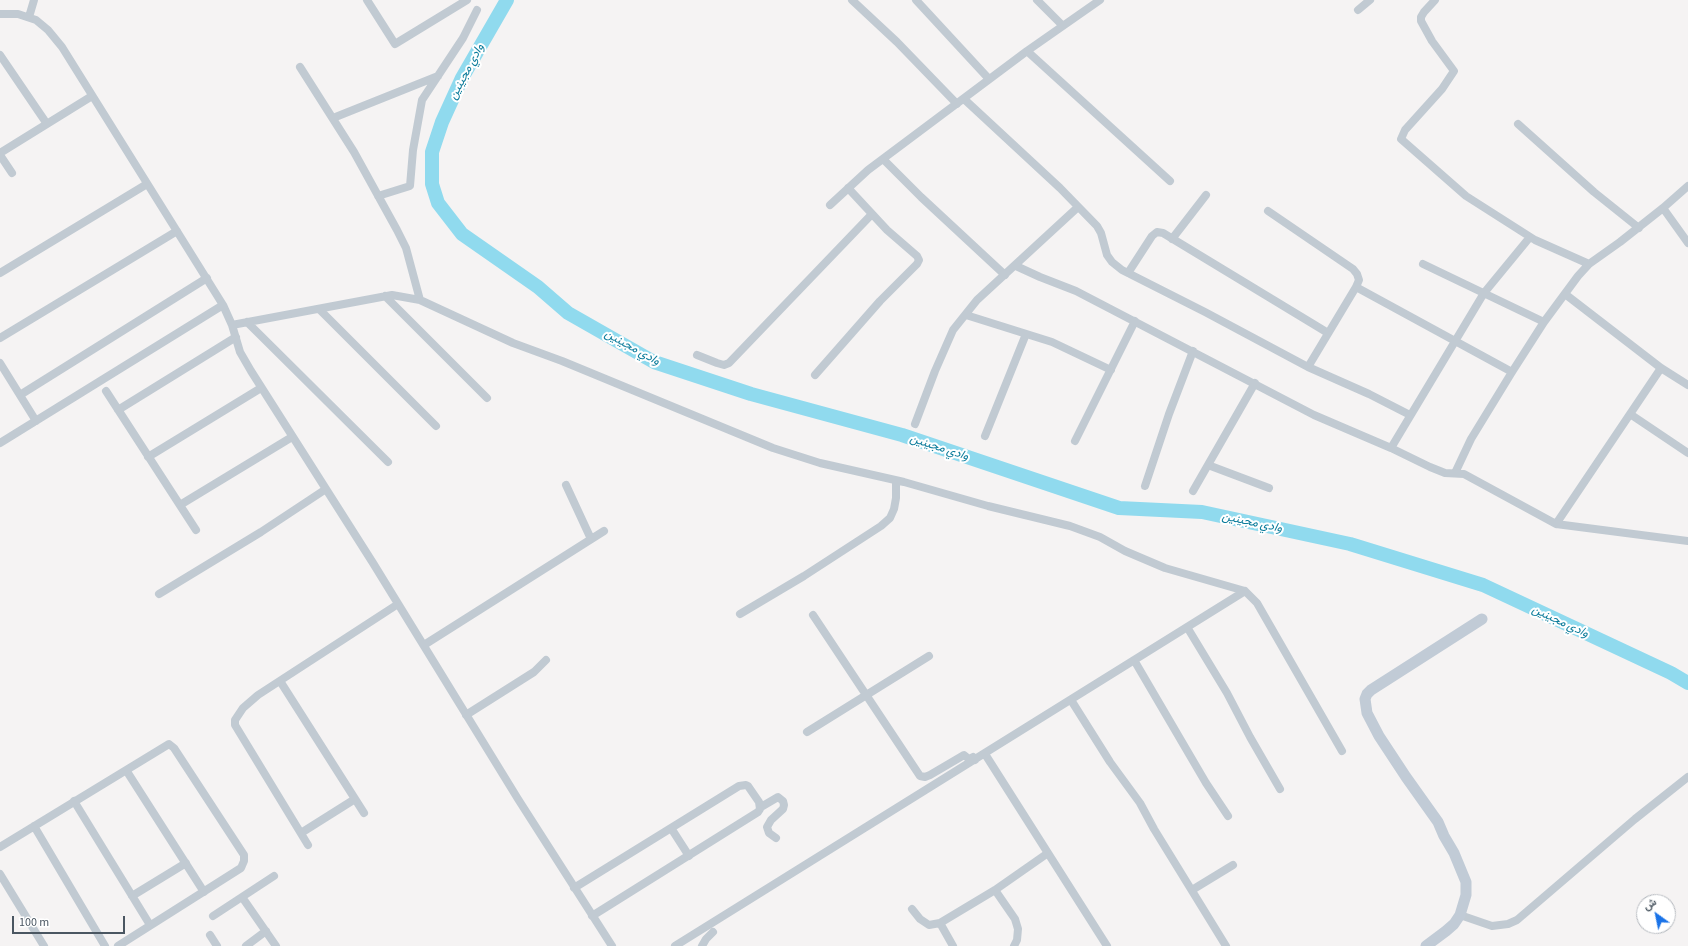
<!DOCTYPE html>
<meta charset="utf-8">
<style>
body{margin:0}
#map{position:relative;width:1688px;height:946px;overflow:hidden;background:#f5f3f3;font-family:"Source Sans 3",Vazirmatn,sans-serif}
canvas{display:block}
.north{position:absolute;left:1636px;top:894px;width:40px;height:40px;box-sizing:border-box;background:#fff;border:1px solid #b7bbc0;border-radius:50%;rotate:327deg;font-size:11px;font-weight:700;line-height:16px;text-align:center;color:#4a5661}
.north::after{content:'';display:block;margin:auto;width:14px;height:18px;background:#1a73e8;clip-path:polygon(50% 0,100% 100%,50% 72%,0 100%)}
.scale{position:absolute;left:12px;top:916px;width:113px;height:18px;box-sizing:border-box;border:2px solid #4a5661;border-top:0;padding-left:5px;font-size:12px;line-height:14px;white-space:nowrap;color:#4a5661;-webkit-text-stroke:3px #fff;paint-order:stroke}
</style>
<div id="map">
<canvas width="1688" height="946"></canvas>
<div class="north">ش</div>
<div class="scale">100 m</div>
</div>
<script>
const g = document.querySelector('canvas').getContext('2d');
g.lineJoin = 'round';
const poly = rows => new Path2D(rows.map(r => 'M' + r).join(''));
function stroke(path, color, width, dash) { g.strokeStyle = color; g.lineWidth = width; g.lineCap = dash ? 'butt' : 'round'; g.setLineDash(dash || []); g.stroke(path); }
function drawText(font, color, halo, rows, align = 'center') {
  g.font = font + ' "Source Sans 3",Vazirmatn,sans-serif'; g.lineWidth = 4; g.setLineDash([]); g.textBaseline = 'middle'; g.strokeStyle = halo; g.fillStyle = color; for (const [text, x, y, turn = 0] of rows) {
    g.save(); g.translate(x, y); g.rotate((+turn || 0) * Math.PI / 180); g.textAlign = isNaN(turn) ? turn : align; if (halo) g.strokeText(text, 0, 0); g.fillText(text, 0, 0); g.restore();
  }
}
stroke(poly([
 [507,0,462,78,442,122,432,152,432,184,438,203,462,234,538,287,568,313,654,362,751,394,902,435,1119,508,1202,512,1350,544,1483,585,1671,673,1688,683]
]), '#90daee', 14);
stroke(poly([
 [367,0,395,44,467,0],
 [852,0,897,42,957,104],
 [916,0,989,79],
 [1037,0,1063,26],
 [1435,0,1424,12,1421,17,1421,21,1432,41,1454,71,1442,89,1405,130,1401,139,1466,196,1535,240,1589,264],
 [1358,10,1370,0],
 [0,14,18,14,36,20,48,30,62,47,223,305,232,325,240,352,251,371,373,563,518,799,612,946],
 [29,17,34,0],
 [1027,51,1170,181],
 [0,55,47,124],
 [300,67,354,152,397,230,406,248,420,300],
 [964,99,1060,188,1097,226,1101,233,1107,255,1112,262,1122,270,1205,312,1308,367,1369,394,1410,415],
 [333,118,438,76],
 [1518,124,1594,192,1639,228],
 [0,153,92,96],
 [0,155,12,173],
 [883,159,921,197,1005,275],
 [378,196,410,186,413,150,422,100,463,38,477,10],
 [830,205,868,170,1027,51,1100,0],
 [1663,208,1688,243],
 [1268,211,1353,269,1357,274,1359,280,1356,287,1308,367],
 [1172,239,1206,195],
 [1423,264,1544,322],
 [1016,266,1040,277,1076,291,1314,415,1391,448,1430,467,1445,473,1464,474,1556,524,1688,541],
 [0,273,147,184],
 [1128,273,1152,236,1157,232,1163,233,1328,333],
 [1356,287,1512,372],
 [1565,294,1661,368,1688,385],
 [385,296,487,398],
 [319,309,436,426],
 [966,315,1052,342,1111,370],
 [247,322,388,462],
 [232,325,392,295,420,300,513,343,562,361,773,448,820,463,904,482,988,506,1070,526,1100,537,1125,551,1165,568,1245,591,1257,603,1342,751],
 [0,338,177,231],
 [697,355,717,363,724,365,729,363,872,214],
 [0,363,36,421],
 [815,375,880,301,917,264,919,260,917,256,887,230,848,188],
 [106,391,196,530],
 [20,395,207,278],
 [118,410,236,337],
 [1630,414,1688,453],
 [915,424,935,371,953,330,977,300,1078,207],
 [985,436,1026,334],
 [1075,441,1135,321],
 [0,443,223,305],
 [1391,448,1484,293,1530,237],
 [148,457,261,388],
 [1208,465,1269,488],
 [1455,473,1471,439,1512,372,1544,322,1578,276,1589,264,1620,242,1663,208,1688,186],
 [566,485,591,539],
 [1145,486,1169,414,1193,351],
 [1193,491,1255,383],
 [180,505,292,437],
 [1556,524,1661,368],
 [159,594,261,532,326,489],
 [740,614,804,576,881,526,890,518,894,509,896,498,896,481],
 [813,615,920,776,925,777,930,775,964,755,969,759,973,757,975,760],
 [1187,627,1227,693,1250,737,1280,789],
 [424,645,604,531],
 [1134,660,1206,783,1228,816],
 [280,681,364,813],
 [1071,700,1110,762,1140,803,1154,829,1226,946],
 [466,715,534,672,546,660],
 [807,732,929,656],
 [985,754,1107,946],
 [126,770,204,892],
 [74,801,150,925],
 [761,807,778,797,783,801,784,805,783,809,771,820,767,827,769,833,776,838],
 [34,826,105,946],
 [671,828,689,856],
 [301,833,355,799],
 [308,845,235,725,235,720,243,708,258,695,398,604],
 [0,847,169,744,174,748,244,855,244,861,241,868,118,946],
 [0,874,44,946],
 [574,888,739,786,746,785,748,786,759,802,760,809,758,812,592,916],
 [995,890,1015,919,1018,929,1017,940,1014,946],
 [1192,890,1233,865],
 [132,896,186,863],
 [242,897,276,946],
 [912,909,920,919,929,925,940,923,995,890,1048,853],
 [1460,915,1492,926,1508,924,1517,920,1635,819,1688,777],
 [213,916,274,876],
 [940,923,953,946],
 [210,935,217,946],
 [246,946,266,931],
 [675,946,1245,591],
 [702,946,706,939,713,932]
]), '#c1cad2', 8);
stroke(poly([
 [1426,946,1446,931,1454,924,1460,915,1466,895,1466,882,1454,853,1444,836,1438,822,1406,777,1379,736,1367,713,1365,699,1367,694,1371,690,1482,619]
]), '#c1cbd6', 11);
drawText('italic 12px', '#0c7c9b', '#fff', [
 ["وادي مجينين",467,72,-62],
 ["وادي مجينين",632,348,29],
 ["وادي مجينين",939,448,18],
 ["وادي مجينين",1252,523,12],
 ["وادي مجينين",1560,622,25]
]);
</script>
